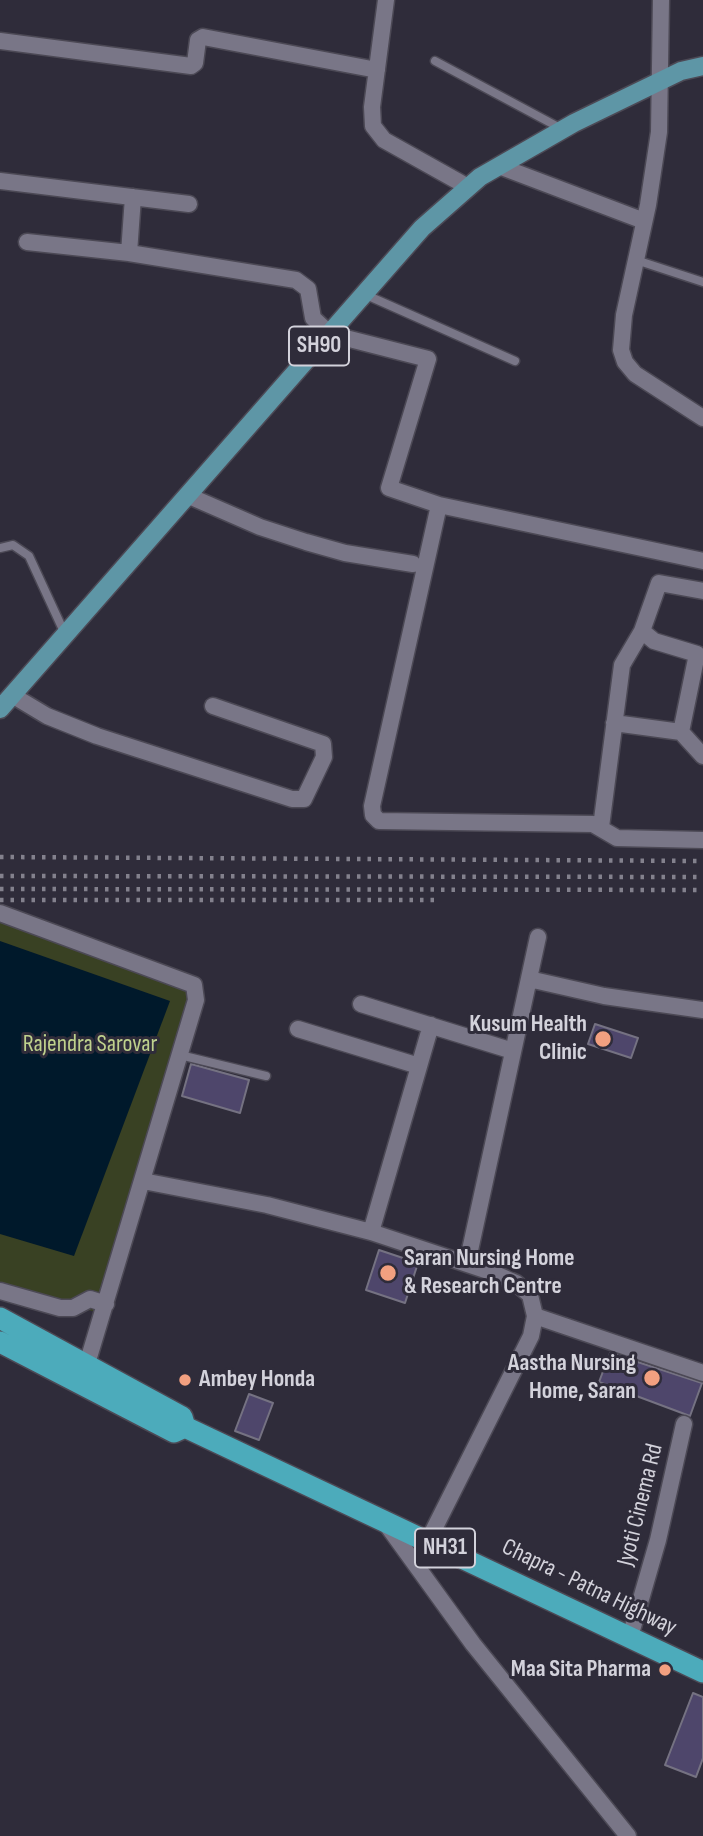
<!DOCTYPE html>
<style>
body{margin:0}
canvas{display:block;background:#2f2c3a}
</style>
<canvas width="703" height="1836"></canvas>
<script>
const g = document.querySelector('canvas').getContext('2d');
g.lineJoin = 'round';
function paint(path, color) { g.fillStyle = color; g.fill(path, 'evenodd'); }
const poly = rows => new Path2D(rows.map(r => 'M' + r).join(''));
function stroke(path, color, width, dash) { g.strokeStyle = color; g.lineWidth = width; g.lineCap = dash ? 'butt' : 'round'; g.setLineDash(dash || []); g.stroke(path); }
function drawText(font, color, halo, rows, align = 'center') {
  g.font = font + ' "Sofia Sans Condensed",sans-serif'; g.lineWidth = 6; g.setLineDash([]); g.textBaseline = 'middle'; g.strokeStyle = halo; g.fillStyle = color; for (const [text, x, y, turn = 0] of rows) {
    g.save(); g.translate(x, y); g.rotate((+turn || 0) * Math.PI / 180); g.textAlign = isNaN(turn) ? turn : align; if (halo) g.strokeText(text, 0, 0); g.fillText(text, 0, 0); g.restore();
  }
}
paint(poly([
 [0,916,201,987,102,1314,0,1284]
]), '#394123');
paint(poly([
 [0,941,170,1001,74,1256,0,1234]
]), '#00192b');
const building = poly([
 [595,1024,638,1038,631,1058,588,1044,595,1024],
 [191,1064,249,1080,240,1113,182,1096,191,1064],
 [379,1250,418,1263,405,1303,366,1290,379,1250],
 [610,1353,702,1383,690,1416,599,1382,610,1353],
 [249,1394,273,1403,259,1440,235,1431,249,1394],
 [693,1693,703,1697,703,1758,696,1777,665,1765,693,1693]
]);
paint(building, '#4e466b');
stroke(building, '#757282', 2);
const lane = poly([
 [435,61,562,129],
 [636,260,703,282],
 [364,294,515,361],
 [0,548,13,545,29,556,65,634],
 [180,1055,266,1076]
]);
const street = poly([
 [386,0,372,107,373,126,384,140,468,187],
 [661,0,659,132,648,205,624,315,621,350,625,362,635,374,703,418],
 [0,41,191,66,195,63,198,40,203,37,377,70],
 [499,166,644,221],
 [0,181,189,204],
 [27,242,129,253,296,280,308,289,313,318,330,334,428,359,389,488,439,505,372,806,373,815,379,821,593,824,617,838,703,840],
 [129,253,133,197],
 [189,496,260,527,306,542,345,553,413,564],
 [439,505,703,561],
 [12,695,47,716,97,736,292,799,304,799,324,757,323,744,213,706],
 [614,723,681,732,703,756],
 [681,732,697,654,654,641,642,631,659,583,703,591],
 [601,827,622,665,642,631],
 [0,913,194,985,196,1000,87,1364],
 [529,979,604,996,703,1010],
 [361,1004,513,1051],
 [298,1029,419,1066],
 [143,1181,267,1205,371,1232,491,1272,516,1283,530,1295,535,1316,531,1336,428,1541],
 [371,1232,431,1025],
 [467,1264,538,937],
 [0,1291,60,1308,73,1308,90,1299,106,1304],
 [535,1316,703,1373],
 [384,1521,473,1644,628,1836],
 [630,1637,658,1540,684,1424]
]);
const primary = poly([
 [0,709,422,228,480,177,574,123,681,71,703,66]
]);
const highway = poly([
 [0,1318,182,1417,185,1427,703,1672],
 [0,1342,174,1432,185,1427]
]);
stroke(lane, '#4c4955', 11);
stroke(street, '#4c4955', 19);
stroke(primary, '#4c4955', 21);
stroke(highway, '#4c4955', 24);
stroke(lane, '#797687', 8);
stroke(street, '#797687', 16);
stroke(primary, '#5e96a6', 18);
stroke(highway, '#4cabbb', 21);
stroke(poly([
 [0,857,703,861],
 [0,876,703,877],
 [0,889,703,890],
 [0,900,434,900]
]), '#83818d', 4.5, [3.5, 7]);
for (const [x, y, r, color] of [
 [603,1039,9,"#f2a080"],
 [388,1273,9,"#f2a080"],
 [652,1378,9,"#f2a080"],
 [185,1380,7,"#f2a080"],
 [665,1670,7,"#f2a080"]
]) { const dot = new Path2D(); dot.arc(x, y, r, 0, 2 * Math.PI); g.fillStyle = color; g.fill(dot); stroke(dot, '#2f2c3a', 2.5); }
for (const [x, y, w] of [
 [319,346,60],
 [445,1548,60]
]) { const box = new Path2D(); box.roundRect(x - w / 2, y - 19.5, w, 39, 5); g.fillStyle = '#2f2c3a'; g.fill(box); stroke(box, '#d3d2db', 2); }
drawText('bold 23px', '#d3d2db', null, [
 ["SH90",319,346],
 ["NH31",445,1548]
]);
drawText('bold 24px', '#d3d2db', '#2f2c3a', [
 ["Kusum Health",587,1025],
 ["Clinic",587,1053],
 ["Saran Nursing Home",404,1259,"left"],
 ["& Research Centre",404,1287,"left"],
 ["Aastha Nursing",636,1364],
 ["Home, Saran",636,1392],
 ["Ambey Honda",199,1380,"left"],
 ["Maa Sita Pharma",651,1670]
], 'right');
drawText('24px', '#bfd18d', '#2f2c3a', [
 ["Rajendra Sarovar",90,1045]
]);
drawText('24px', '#d3d2db', '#2f2c3a', [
 ["Jyoti Cinema Rd",641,1505,-76],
 ["Chapra - Patna Highway",589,1588,26]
]);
</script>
